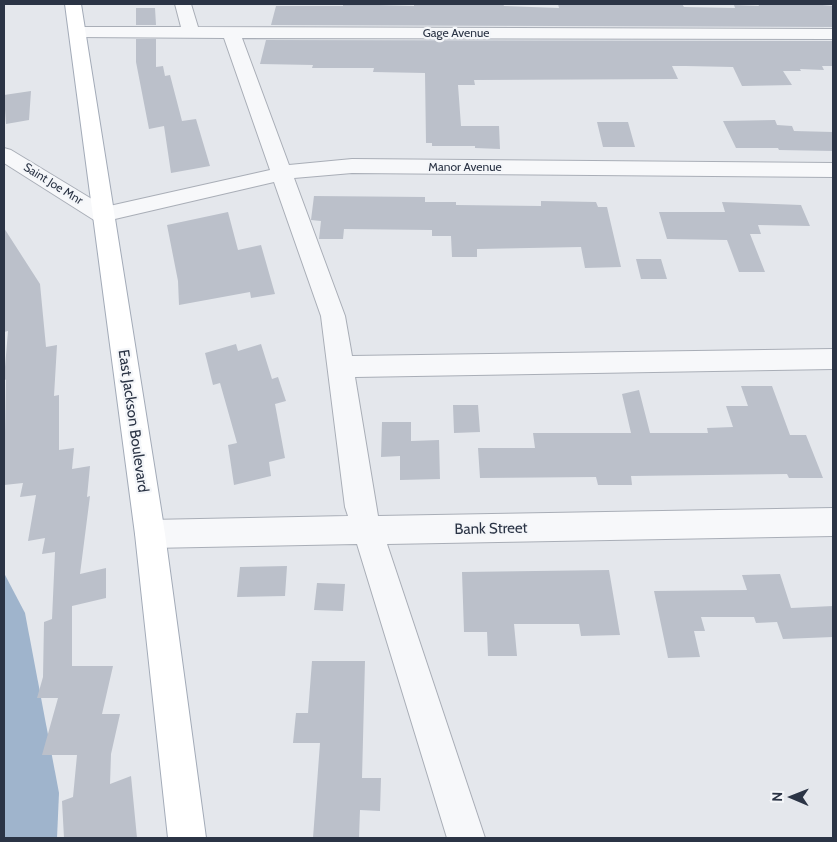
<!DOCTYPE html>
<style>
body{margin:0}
#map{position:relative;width:837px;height:842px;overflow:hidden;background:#e4e7ec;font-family:Cabin,sans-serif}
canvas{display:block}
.frame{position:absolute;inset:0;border:5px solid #2b3445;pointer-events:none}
.north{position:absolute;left:767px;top:772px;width:50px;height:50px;-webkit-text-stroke:4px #f4f6f9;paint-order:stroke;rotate:271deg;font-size:14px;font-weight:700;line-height:20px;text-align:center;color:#2b3445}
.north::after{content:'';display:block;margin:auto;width:18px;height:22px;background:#2b3445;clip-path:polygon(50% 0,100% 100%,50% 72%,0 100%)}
</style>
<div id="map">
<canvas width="837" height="842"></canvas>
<div class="frame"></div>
<div class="north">N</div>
</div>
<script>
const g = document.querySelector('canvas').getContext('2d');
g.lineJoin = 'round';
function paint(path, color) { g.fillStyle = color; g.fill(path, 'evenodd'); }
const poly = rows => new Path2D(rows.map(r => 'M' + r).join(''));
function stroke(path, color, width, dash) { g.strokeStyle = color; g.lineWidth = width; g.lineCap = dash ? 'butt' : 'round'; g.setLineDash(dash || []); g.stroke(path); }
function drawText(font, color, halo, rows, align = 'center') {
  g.font = font + ' Cabin,sans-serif'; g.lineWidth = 4.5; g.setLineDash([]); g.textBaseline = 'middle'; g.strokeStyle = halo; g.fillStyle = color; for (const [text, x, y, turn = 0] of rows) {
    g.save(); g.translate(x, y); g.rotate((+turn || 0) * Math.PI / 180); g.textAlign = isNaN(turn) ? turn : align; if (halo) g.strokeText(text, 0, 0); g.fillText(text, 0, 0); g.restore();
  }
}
paint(poly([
 [4,573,25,613,59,793,57,838,4,838]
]), '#9fb4cc');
paint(poly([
 [343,4,414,6,414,4,503,4,504,6,559,8,558,4,682,4,684,7,735,8,734,5,759,6,758,4,812,4,833,6,833,27,271,25,276,6,343,6],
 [136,8,155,8,156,25,136,25],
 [136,39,156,39,156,67,163,66,165,76,170,75,182,121,196,119,210,166,171,173,164,126,149,129,136,62],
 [266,40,833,41,833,66,822,66,824,70,800,69,801,71,783,71,792,85,742,86,733,67,686,66,672,66,678,79,474,80,475,85,458,85,461,126,499,126,500,149,475,148,475,146,432,146,432,143,426,143,425,73,373,72,374,68,312,68,313,65,260,64],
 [31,91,29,120,6,124,4,95],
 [775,120,777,125,792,126,794,131,833,132,833,151,779,150,778,148,736,148,723,121],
 [597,122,628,122,635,147,603,147],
 [314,196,425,197,425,202,456,202,456,205,541,206,541,201,596,202,598,207,607,207,621,267,585,268,581,247,477,249,477,257,452,257,451,236,432,236,432,230,344,229,343,239,319,239,321,221,311,220],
 [722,202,801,205,810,226,758,225,761,234,750,234,765,272,739,272,727,240,667,239,659,212,725,212],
 [228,212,238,250,261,245,275,294,251,298,250,292,179,305,178,281,167,225],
 [4,228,40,284,46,347,57,345,54,396,59,395,59,450,74,448,72,469,90,466,87,497,90,496,80,574,106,568,106,598,72,606,72,666,113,666,102,714,120,714,111,754,110,784,131,776,137,838,64,838,62,801,73,797,77,755,42,755,58,698,37,698,43,677,44,622,52,619,55,552,42,554,45,538,28,541,36,495,20,497,23,483,4,485,6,380,4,379,8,331,4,332],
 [636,259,661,259,667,279,641,279],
 [236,344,238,351,261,344,272,379,278,377,286,401,275,404,285,458,269,462,271,476,234,485,228,445,237,443,220,383,213,385,205,353],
 [741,386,772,386,790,435,806,435,823,478,789,478,787,474,631,476,632,485,598,485,596,477,480,478,478,448,535,448,533,433,631,433,622,394,639,390,650,433,708,433,707,428,733,427,726,406,748,406],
 [453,405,478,405,480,432,454,433],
 [382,422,411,422,411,441,439,440,440,479,400,480,400,456,381,457],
 [287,566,285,596,237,597,240,567],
 [609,570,620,635,581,636,579,624,514,624,517,656,488,656,487,632,464,632,462,572],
 [780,574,791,608,833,606,833,637,783,639,777,622,756,623,754,617,701,617,705,631,694,631,700,657,668,658,654,591,747,590,742,575],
 [317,583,345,584,343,611,314,610],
 [312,661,365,661,362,778,381,778,380,811,360,810,359,838,313,838,320,743,293,743,296,713,308,713]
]), '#bbc0ca');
const minor = poly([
 [175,4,191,4,198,27,833,29,833,39,242,38,289,165,352,159,833,163,833,177,352,173,294,178,345,316,352,356,833,349,833,369,355,377,378,516,833,508,833,536,387,544,485,838,447,838,357,544,150,548,139,544,135,534,139,524,150,520,348,516,345,507,321,316,274,182,102,222,94,220,4,163,4,148,11,150,105,207,270,170,224,38,78,37,72,36,69,32,72,28,78,27,181,27,175,4]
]);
const major = poly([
 [65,4,81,4,165,534,206,838,168,838,135,534,65,4]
]);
stroke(minor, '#a9aeb7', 2);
stroke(major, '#a3abb8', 2);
paint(minor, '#f7f8fa');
paint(major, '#fff');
drawText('12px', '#2b3445', '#f4f6f9', [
 ["Gage Avenue",456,33],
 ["Manor Avenue",465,167],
 ["Saint Joe Mnr",53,184,32]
]);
drawText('15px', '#2b3445', '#f4f6f9', [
 ["East Jackson Boulevard",133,421,82],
 ["Bank Street",491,529,-1]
]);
</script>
